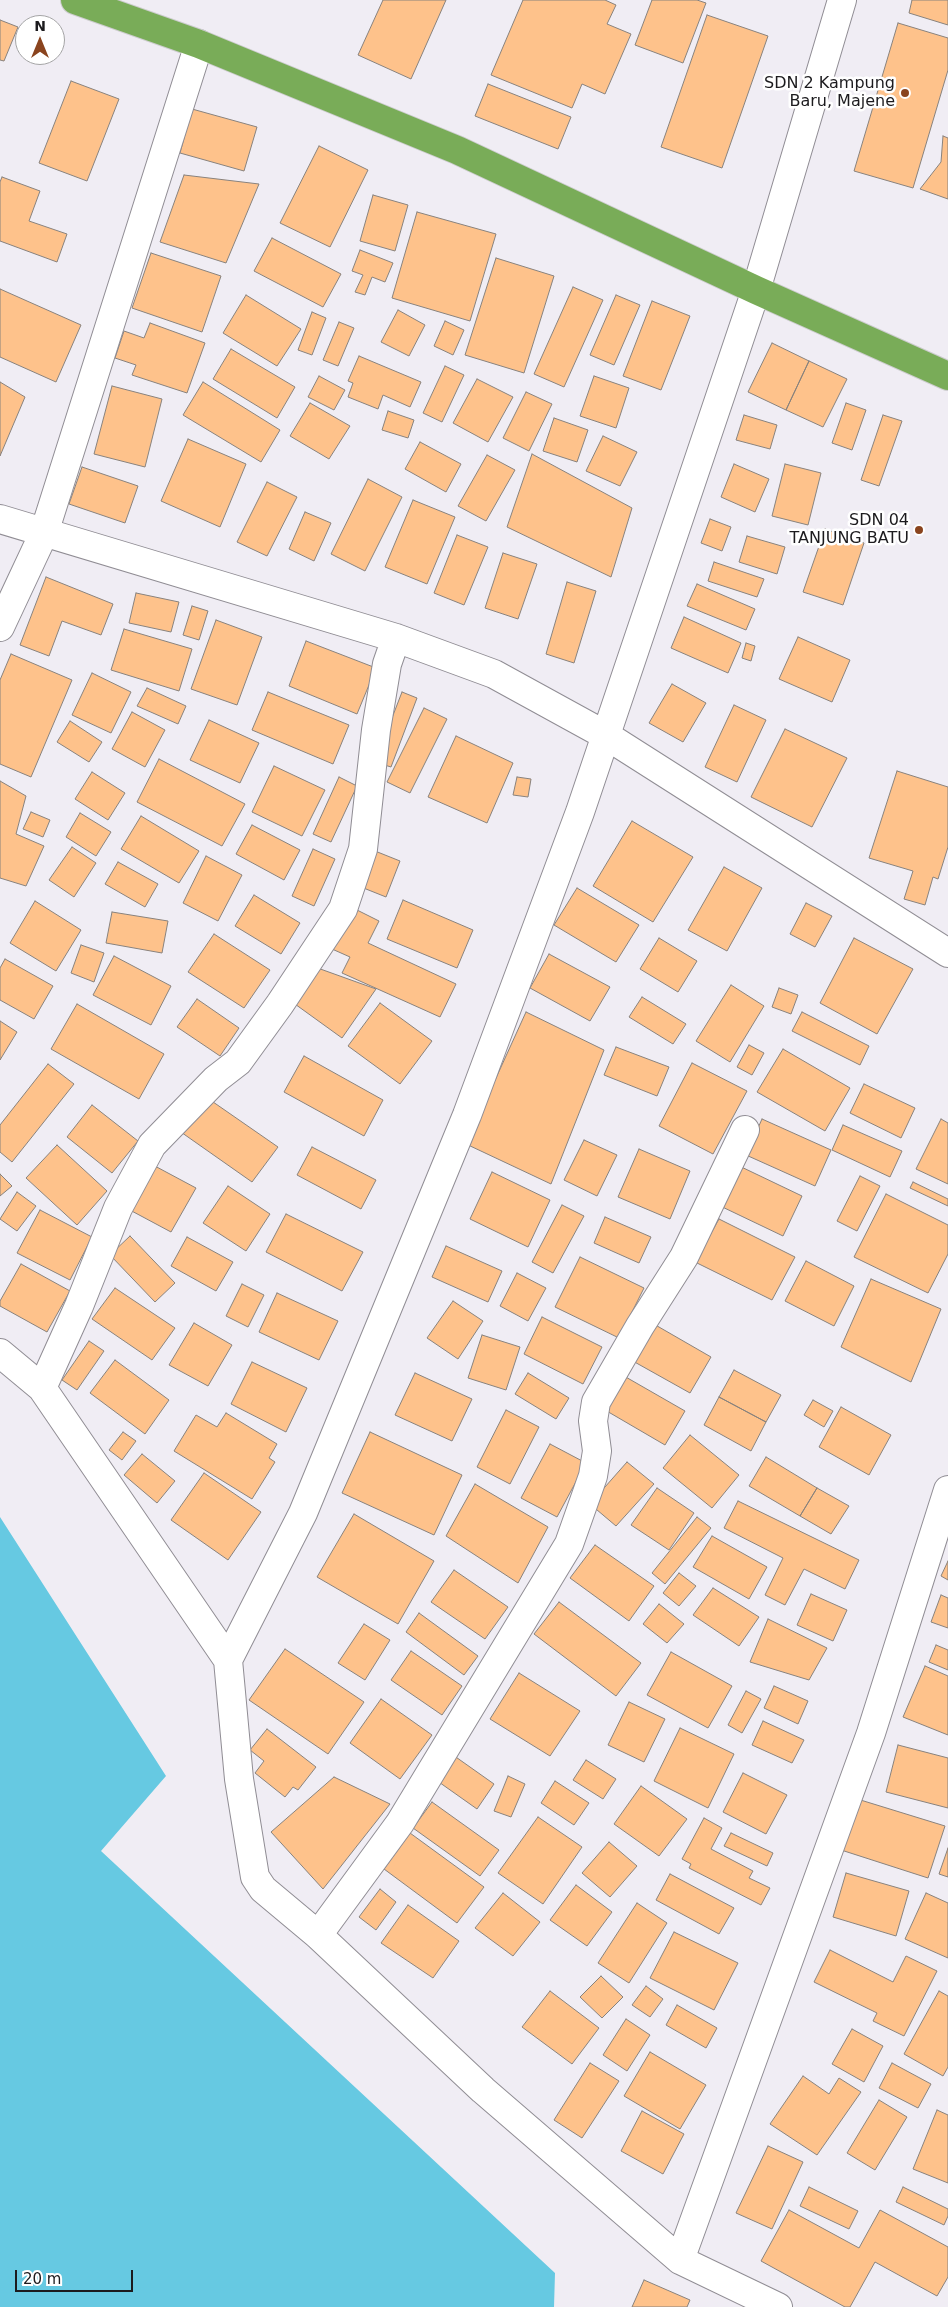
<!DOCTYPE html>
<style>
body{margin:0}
#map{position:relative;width:948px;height:2307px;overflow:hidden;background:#f0edf4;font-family:"DejaVu Sans",sans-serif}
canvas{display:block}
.north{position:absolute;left:15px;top:15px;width:50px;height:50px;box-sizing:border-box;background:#fff;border:1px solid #a4a4a5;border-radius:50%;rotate:0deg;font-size:14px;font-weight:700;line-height:20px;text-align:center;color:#1c1b1e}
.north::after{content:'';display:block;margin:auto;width:18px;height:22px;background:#8a441e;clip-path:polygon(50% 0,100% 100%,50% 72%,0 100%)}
.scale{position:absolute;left:15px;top:2270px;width:118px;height:22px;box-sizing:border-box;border:2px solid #1c1b1e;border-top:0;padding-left:6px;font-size:15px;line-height:18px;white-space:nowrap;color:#1c1b1e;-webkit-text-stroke:4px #fff;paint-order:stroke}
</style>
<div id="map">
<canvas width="948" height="2307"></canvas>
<div class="north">N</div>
<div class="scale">20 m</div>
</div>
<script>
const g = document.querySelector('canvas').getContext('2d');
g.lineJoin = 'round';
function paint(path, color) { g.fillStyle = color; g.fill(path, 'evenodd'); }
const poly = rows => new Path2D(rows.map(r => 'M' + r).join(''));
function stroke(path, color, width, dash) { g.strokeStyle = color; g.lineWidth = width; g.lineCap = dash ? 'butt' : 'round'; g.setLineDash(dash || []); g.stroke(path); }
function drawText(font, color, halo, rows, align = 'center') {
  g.font = font + ' "DejaVu Sans",sans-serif'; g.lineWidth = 5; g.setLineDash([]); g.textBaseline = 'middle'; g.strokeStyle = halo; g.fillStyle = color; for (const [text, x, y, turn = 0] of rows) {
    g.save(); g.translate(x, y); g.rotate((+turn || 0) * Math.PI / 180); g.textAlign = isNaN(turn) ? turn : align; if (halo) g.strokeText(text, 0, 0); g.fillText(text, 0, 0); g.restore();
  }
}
paint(poly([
 [0,1517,166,1776,101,1851,555,2273,554,2307,0,2307]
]), '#66c9e2');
const building = poly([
 [383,0,446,0,411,79,358,55,383,0],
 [523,0,605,0,616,5,607,24,631,34,605,94,582,84,572,108,491,75,523,0],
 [652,0,697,0,706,3,683,63,635,45,652,0],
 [912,0,948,0,948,25,909,13,912,0],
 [707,15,768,36,722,168,661,147,707,15],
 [0,20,18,27,4,61,0,60,0,20],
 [898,23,948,38,948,70,913,188,854,171,898,23],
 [71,81,119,99,87,181,39,163,71,81],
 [488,84,571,117,558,149,475,116,488,84],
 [192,109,257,127,244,171,180,153,192,109],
 [943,136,948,138,948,199,920,189,941,162,943,136],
 [319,146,368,170,330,247,280,223,319,146],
 [184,175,259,184,226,263,160,242,184,175],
 [2,177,40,191,29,221,67,234,57,262,0,241,0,182,2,177],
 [373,195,408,205,395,251,360,241,373,195],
 [417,212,496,234,470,321,392,298,417,212],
 [272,238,341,274,323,307,254,271,272,238],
 [360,250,393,263,385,282,372,277,365,295,355,292,363,275,352,271,360,250],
 [151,253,221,276,202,332,132,308,151,253],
 [496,258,554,276,524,373,465,355,496,258],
 [573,287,603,300,564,387,534,374,573,287],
 [0,289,81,325,56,382,0,357,0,289],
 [246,295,301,329,277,366,223,333,246,295],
 [616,295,640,305,614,365,590,355,616,295],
 [652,301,690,316,661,390,623,376,652,301],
 [398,310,425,325,409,356,381,342,398,310],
 [312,312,326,318,312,355,298,350,312,312],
 [445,321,464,330,453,355,434,346,445,321],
 [339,322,354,328,338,366,323,360,339,322],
 [150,323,205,343,187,393,132,375,136,365,115,358,124,331,144,338,150,323],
 [772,343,809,361,786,410,748,392,772,343],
 [231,349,295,387,277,418,213,379,231,349],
 [359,356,421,382,410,407,383,395,378,409,348,397,353,383,348,381,359,356],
 [809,361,847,379,823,427,786,410,809,361],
 [445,366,464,375,442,422,423,413,445,366],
 [319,376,345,390,334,410,308,397,319,376],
 [594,376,629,388,616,428,580,416,594,376],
 [477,379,513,397,488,442,453,423,477,379],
 [0,382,25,397,0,456,0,382],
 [203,382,280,430,261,462,183,415,203,382],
 [112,386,162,399,145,467,94,454,112,386],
 [526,392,552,404,529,451,503,438,526,392],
 [310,403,350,426,329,459,290,436,310,403],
 [846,403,866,410,852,450,832,443,846,403],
 [388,411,414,420,408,438,382,430,388,411],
 [744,415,777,425,770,449,736,440,744,415],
 [883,415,902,421,879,486,861,480,883,415],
 [554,418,588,430,577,462,543,451,554,418],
 [603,436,637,452,620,486,586,471,603,436],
 [188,439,246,464,220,527,161,501,188,439],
 [420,442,461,464,446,492,405,469,420,442],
 [532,454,632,508,611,577,507,527,532,454],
 [487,455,515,470,486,521,458,506,487,455],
 [734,464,769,479,755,512,721,497,734,464],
 [785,464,821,473,808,525,772,516,785,464],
 [82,467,138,486,125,523,69,504,82,467],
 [368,479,402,497,365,571,331,554,368,479],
 [267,482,297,497,267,556,237,542,267,482],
 [413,500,455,517,427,584,385,567,413,500],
 [305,512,331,523,314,561,289,549,305,512],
 [710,519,731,527,722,551,701,543,710,519],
 [825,529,864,543,843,605,803,592,825,529],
 [457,535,488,547,464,605,434,593,457,535],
 [747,536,785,547,777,574,739,562,747,536],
 [503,553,537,564,518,619,485,608,503,553],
 [714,562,764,579,757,597,708,581,714,562],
 [46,577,113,604,101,635,62,621,49,656,20,645,46,577],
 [567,582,596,591,574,663,546,654,567,582],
 [697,584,755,609,746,630,687,606,697,584],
 [136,593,179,602,171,632,129,623,136,593],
 [192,606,208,611,199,640,183,635,192,606],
 [684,617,741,643,728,673,671,648,684,617],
 [216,620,262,637,237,705,191,689,216,620],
 [124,629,192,649,179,691,111,670,124,629],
 [798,637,850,660,832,702,779,679,798,637],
 [306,641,376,668,357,714,289,686,306,641],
 [746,643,755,646,751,661,742,658,746,643],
 [11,654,72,680,31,777,0,764,0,680,11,654],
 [92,673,131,692,111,733,72,715,92,673],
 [672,684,706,703,683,742,649,723,672,684],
 [147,688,186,706,178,724,137,706,147,688],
 [268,692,349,725,333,764,252,730,268,692],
 [402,692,417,698,391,767,375,762,402,692],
 [734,705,766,720,737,782,705,767,734,705],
 [424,708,447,719,410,793,387,782,424,708],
 [132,712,165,730,145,767,112,749,132,712],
 [209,720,259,743,240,783,190,760,209,720],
 [70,721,102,742,89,762,57,742,70,721],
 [785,729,847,758,812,827,751,797,785,729],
 [456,736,513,763,487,823,428,797,456,736],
 [159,759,245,804,222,846,137,802,159,759],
 [274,766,325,790,302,836,252,812,274,766],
 [897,771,948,787,948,847,938,879,933,877,925,905,904,899,913,871,869,858,897,771],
 [92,772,125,793,108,820,75,799,92,772],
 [339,777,357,786,331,842,313,834,339,777],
 [517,777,531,779,528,797,513,795,517,777],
 [0,781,26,796,16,834,44,846,26,886,0,878,0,781],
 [31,812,50,820,43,837,23,829,31,812],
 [80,813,111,832,96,856,66,837,80,813],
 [141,816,199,851,179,883,121,849,141,816],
 [632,821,693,857,653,922,593,886,632,821],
 [252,825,300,850,284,880,236,854,252,825],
 [72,847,96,863,74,897,49,880,72,847],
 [313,849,335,859,314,906,292,896,313,849],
 [375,851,400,861,386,897,361,887,375,851],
 [206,856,242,875,218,921,183,903,206,856],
 [118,862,158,884,145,907,105,884,118,862],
 [724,867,762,888,727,951,688,930,724,867],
 [577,888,639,925,616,962,554,925,577,888],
 [254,895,300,923,281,954,235,926,254,895],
 [403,900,473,930,457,968,387,939,403,900],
 [35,901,81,930,56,971,10,943,35,901],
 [806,903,832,916,815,947,790,934,806,903],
 [351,907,379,921,368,943,456,984,440,1017,342,973,350,957,332,949,351,907],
 [112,912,168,921,162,953,106,943,112,912],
 [214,934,270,970,244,1008,188,972,214,934],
 [659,938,697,961,678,992,640,969,659,938],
 [854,938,913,969,877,1034,820,1003,854,938],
 [81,945,104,953,94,982,71,973,81,945],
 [549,954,610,987,590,1021,530,988,549,954],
 [114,956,171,986,151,1025,93,995,114,956],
 [5,959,53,986,34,1019,0,1000,0,968,5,959],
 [312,966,376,989,342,1038,288,999,312,966],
 [731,985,764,1006,730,1062,696,1041,731,985],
 [779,988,798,995,791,1014,772,1007,779,988],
 [642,997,686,1024,673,1044,629,1017,642,997],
 [197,999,239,1028,220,1056,177,1027,197,999],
 [380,1003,432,1041,400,1084,348,1046,380,1003],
 [77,1004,164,1054,139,1099,51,1049,77,1004],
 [526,1012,604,1050,551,1184,466,1144,526,1012],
 [802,1012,869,1046,860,1065,792,1031,802,1012],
 [0,1021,17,1032,0,1060,0,1021],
 [749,1045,764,1053,752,1075,737,1067,749,1045],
 [616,1047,669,1067,657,1096,604,1075,616,1047],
 [783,1049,850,1088,825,1131,757,1092,783,1049],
 [304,1056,383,1100,364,1136,284,1092,304,1056],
 [692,1063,747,1091,713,1154,659,1126,692,1063],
 [48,1064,74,1084,12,1162,0,1152,0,1125,48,1064],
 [864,1084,915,1108,901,1138,850,1113,864,1084],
 [203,1095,278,1147,252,1182,178,1130,203,1095],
 [92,1105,138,1141,112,1173,67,1137,92,1105],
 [762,1119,831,1150,815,1186,746,1155,762,1119],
 [941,1119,948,1123,948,1184,916,1169,941,1119],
 [843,1125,902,1151,890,1177,832,1150,843,1125],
 [584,1140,617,1155,597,1196,564,1180,584,1140],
 [57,1145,107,1191,77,1225,26,1178,57,1145],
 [312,1147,376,1180,361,1209,297,1175,312,1147],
 [639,1149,690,1171,670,1219,618,1197,639,1149],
 [733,1163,802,1196,783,1236,714,1203,733,1163],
 [153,1165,196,1188,171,1232,128,1209,153,1165],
 [492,1172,550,1200,528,1247,470,1219,492,1172],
 [0,1174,12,1186,0,1196,0,1174],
 [860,1176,880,1186,857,1231,837,1221,860,1176],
 [913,1182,948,1199,948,1206,910,1188,913,1182],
 [228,1186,270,1214,246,1251,203,1223,228,1186],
 [17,1192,36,1206,17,1231,0,1219,17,1192],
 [886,1194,948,1225,948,1254,928,1293,854,1257,886,1194],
 [562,1205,584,1216,553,1273,532,1262,562,1205],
 [40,1210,92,1237,70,1280,17,1253,40,1210],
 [286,1214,363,1252,342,1291,266,1252,286,1214],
 [605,1217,651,1237,639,1263,594,1243,605,1217],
 [719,1219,795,1257,772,1300,695,1262,719,1219],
 [130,1236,175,1283,155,1302,110,1255,130,1236],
 [187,1237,233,1262,216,1291,171,1266,187,1237],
 [446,1246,502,1271,488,1302,432,1277,446,1246],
 [580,1257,644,1288,619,1338,555,1307,580,1257],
 [806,1261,854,1286,834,1326,785,1301,806,1261],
 [21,1264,70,1291,47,1332,0,1306,0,1301,21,1264],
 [517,1273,546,1288,528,1321,500,1306,517,1273],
 [871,1279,941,1309,911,1382,841,1347,871,1279],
 [242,1284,264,1295,248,1327,226,1316,242,1284],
 [115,1288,175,1328,152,1360,92,1319,115,1288],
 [277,1293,338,1321,319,1360,259,1332,277,1293],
 [453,1301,483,1321,458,1359,427,1338,453,1301],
 [542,1317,602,1347,583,1384,524,1354,542,1317],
 [194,1323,232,1345,208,1386,169,1365,194,1323],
 [652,1323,711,1357,690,1393,631,1360,652,1323],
 [482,1335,520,1347,506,1390,468,1378,482,1335],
 [89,1341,104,1351,77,1390,62,1380,89,1341],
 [115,1360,169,1400,145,1434,90,1393,115,1360],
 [252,1362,307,1388,286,1432,231,1404,252,1362],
 [734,1370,781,1395,766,1422,719,1397,734,1370],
 [415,1373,472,1399,452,1441,395,1415,415,1373],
 [528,1373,569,1398,556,1419,515,1394,528,1373],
 [624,1376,685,1411,665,1445,605,1410,624,1376],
 [719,1397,766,1422,751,1451,704,1425,719,1397],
 [813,1400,833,1411,824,1427,804,1415,813,1400],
 [841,1407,891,1435,869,1475,819,1447,841,1407],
 [506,1410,539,1427,510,1484,477,1467,506,1410],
 [226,1413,277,1444,269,1458,275,1462,252,1499,174,1451,196,1415,217,1427,226,1413],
 [123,1432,136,1441,122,1460,109,1450,123,1432],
 [370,1432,462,1475,434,1535,342,1493,370,1432],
 [690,1435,739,1475,712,1508,663,1468,690,1435],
 [550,1444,586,1463,557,1517,521,1498,550,1444],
 [142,1454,175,1481,157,1503,124,1475,142,1454],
 [766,1457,817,1488,800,1516,749,1486,766,1457],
 [627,1462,654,1484,616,1526,590,1504,627,1462],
 [204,1473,261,1512,228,1560,171,1520,204,1473],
 [475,1484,548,1527,518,1583,446,1536,475,1484],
 [657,1488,694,1513,669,1550,631,1525,657,1488],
 [817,1488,849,1506,831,1534,800,1516,817,1488],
 [738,1501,859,1560,845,1589,804,1569,785,1605,765,1595,783,1558,724,1528,738,1501],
 [354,1514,434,1561,398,1624,317,1577,354,1514],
 [697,1517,711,1528,665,1584,652,1573,697,1517],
 [712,1536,767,1567,749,1599,693,1567,712,1536],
 [595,1545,654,1586,629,1621,570,1578,595,1545],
 [948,1561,948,1580,941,1576,948,1561],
 [454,1570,508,1607,485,1639,431,1602,454,1570],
 [679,1573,696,1586,679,1606,663,1593,679,1573],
 [713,1588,759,1617,739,1646,693,1615,713,1588],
 [811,1594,847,1610,833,1641,797,1625,811,1594],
 [941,1595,948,1598,948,1628,931,1622,941,1595],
 [559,1602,641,1663,616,1696,534,1634,559,1602],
 [659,1604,684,1624,667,1643,643,1624,659,1604],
 [419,1613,478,1656,464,1675,406,1632,419,1613],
 [768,1619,827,1648,809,1680,750,1662,768,1619],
 [364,1624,390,1640,365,1680,338,1663,364,1624],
 [936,1645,948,1650,948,1670,929,1662,936,1645],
 [285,1649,364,1702,328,1754,249,1700,285,1649],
 [411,1651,462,1686,442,1715,391,1680,411,1651],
 [671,1652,732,1686,708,1728,647,1695,671,1652],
 [925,1666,948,1676,948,1735,903,1717,925,1666],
 [519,1673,580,1711,550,1756,490,1719,519,1673],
 [774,1686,808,1701,798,1724,764,1708,774,1686],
 [746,1691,761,1699,742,1733,728,1725,746,1691],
 [381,1699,432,1735,400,1779,350,1743,381,1699],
 [629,1702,665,1719,644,1762,608,1745,629,1702],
 [763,1721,804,1740,792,1763,752,1745,763,1721],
 [680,1728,734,1754,708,1808,654,1781,680,1728],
 [267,1729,316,1767,298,1790,293,1787,285,1797,255,1773,264,1761,250,1750,267,1729],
 [898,1745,948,1758,948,1808,886,1792,898,1745],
 [453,1755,494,1784,477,1809,436,1780,453,1755],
 [586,1760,616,1779,603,1799,573,1780,586,1760],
 [743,1773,787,1795,766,1834,723,1812,743,1773],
 [508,1776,525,1784,511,1817,494,1811,508,1776],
 [334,1777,390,1804,323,1889,271,1832,334,1777],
 [555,1781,589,1803,574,1825,541,1803,555,1781],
 [641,1786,687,1819,659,1856,614,1824,641,1786],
 [854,1798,945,1826,928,1878,838,1849,854,1798],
 [432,1802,499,1850,480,1876,413,1828,432,1802],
 [538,1817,582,1847,543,1904,498,1873,538,1817],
 [704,1818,722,1828,711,1849,753,1871,749,1878,770,1888,761,1905,689,1868,691,1864,682,1859,704,1818],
 [410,1833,484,1887,457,1923,384,1869,410,1833],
 [731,1833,773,1853,767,1866,724,1846,731,1833],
 [609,1842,637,1866,610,1897,582,1873,609,1842],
 [948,1848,948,1877,939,1874,948,1848],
 [846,1873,909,1891,896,1936,833,1917,846,1873],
 [670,1874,734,1908,719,1934,656,1900,670,1874],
 [576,1885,612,1912,587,1946,550,1920,576,1885],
 [380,1889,396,1902,376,1930,359,1917,380,1889],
 [503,1893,540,1922,513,1956,475,1928,503,1893],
 [926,1893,948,1903,948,1958,905,1939,926,1893],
 [637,1903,667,1923,629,1983,598,1963,637,1903],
 [408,1905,459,1941,433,1978,381,1943,408,1905],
 [674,1932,738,1963,714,2010,650,1978,674,1932],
 [830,1950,893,1982,906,1956,937,1971,904,2036,873,2021,877,2013,814,1982,830,1950],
 [601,1976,623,1997,602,2018,580,1997,601,1976],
 [646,1986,663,1999,650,2017,632,2005,646,1986],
 [550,1991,599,2028,572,2064,522,2027,550,1991],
 [939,1991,948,1996,948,2067,943,2076,904,2054,939,1991],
 [677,2005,717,2028,706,2048,666,2025,677,2005],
 [626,2019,650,2035,627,2071,603,2055,626,2019],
 [852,2029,883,2046,864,2082,832,2064,852,2029],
 [650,2052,706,2085,680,2129,624,2096,650,2052],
 [590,2063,619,2081,582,2138,554,2120,590,2063],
 [892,2063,931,2084,918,2108,879,2088,892,2063],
 [803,2076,829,2094,839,2078,861,2092,817,2155,770,2124,803,2076],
 [879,2100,907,2117,875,2170,847,2153,879,2100],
 [937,2110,948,2115,948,2183,913,2169,937,2110],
 [642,2111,684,2134,663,2174,621,2151,642,2111],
 [768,2146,803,2162,772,2229,736,2213,768,2146],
 [809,2187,858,2211,849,2229,800,2206,809,2187],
 [903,2187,948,2209,948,2216,944,2225,896,2202,903,2187],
 [789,2210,859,2248,880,2210,948,2247,948,2277,937,2296,875,2262,850,2307,845,2307,761,2261,789,2210],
 [644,2280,690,2300,687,2307,632,2307,644,2280]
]);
paint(building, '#fec28b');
stroke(building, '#88827d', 1);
const street = poly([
 [0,519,396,638,494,674,607,736,948,953],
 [0,627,44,533,199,44],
 [0,1353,42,1388,228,1660,239,1779,255,1877,263,1889,318,1935,483,2090,680,2260,778,2307],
 [42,1388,79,1306,118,1208,152,1145,216,1079,238,1062,280,1004,343,909,363,849,376,730,387,664,396,638],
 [228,1660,303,1513,467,1115,580,812,756,290,842,0],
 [318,1935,400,1823,569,1544,593,1476,597,1451,593,1421,596,1402,640,1326,684,1257,745,1130],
 [680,2260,871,1733,948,1490]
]);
const highway = poly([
 [75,0,199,44,457,150,756,290,948,376]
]);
stroke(street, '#908d94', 30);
stroke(highway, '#cdcdce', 30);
stroke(street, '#fff', 28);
stroke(highway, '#79ac58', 28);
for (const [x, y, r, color] of [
 [905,93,5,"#8a441e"],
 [919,530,5,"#8a441e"]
]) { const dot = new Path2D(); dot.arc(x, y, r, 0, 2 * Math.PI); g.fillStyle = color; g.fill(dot); stroke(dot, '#fff', 2); }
drawText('16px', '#1c1b1e', '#fff', [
 ["SDN 2 Kampung",895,84],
 ["Baru, Majene",895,102],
 ["SDN 04",909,521],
 ["TANJUNG BATU",909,539]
], 'right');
</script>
